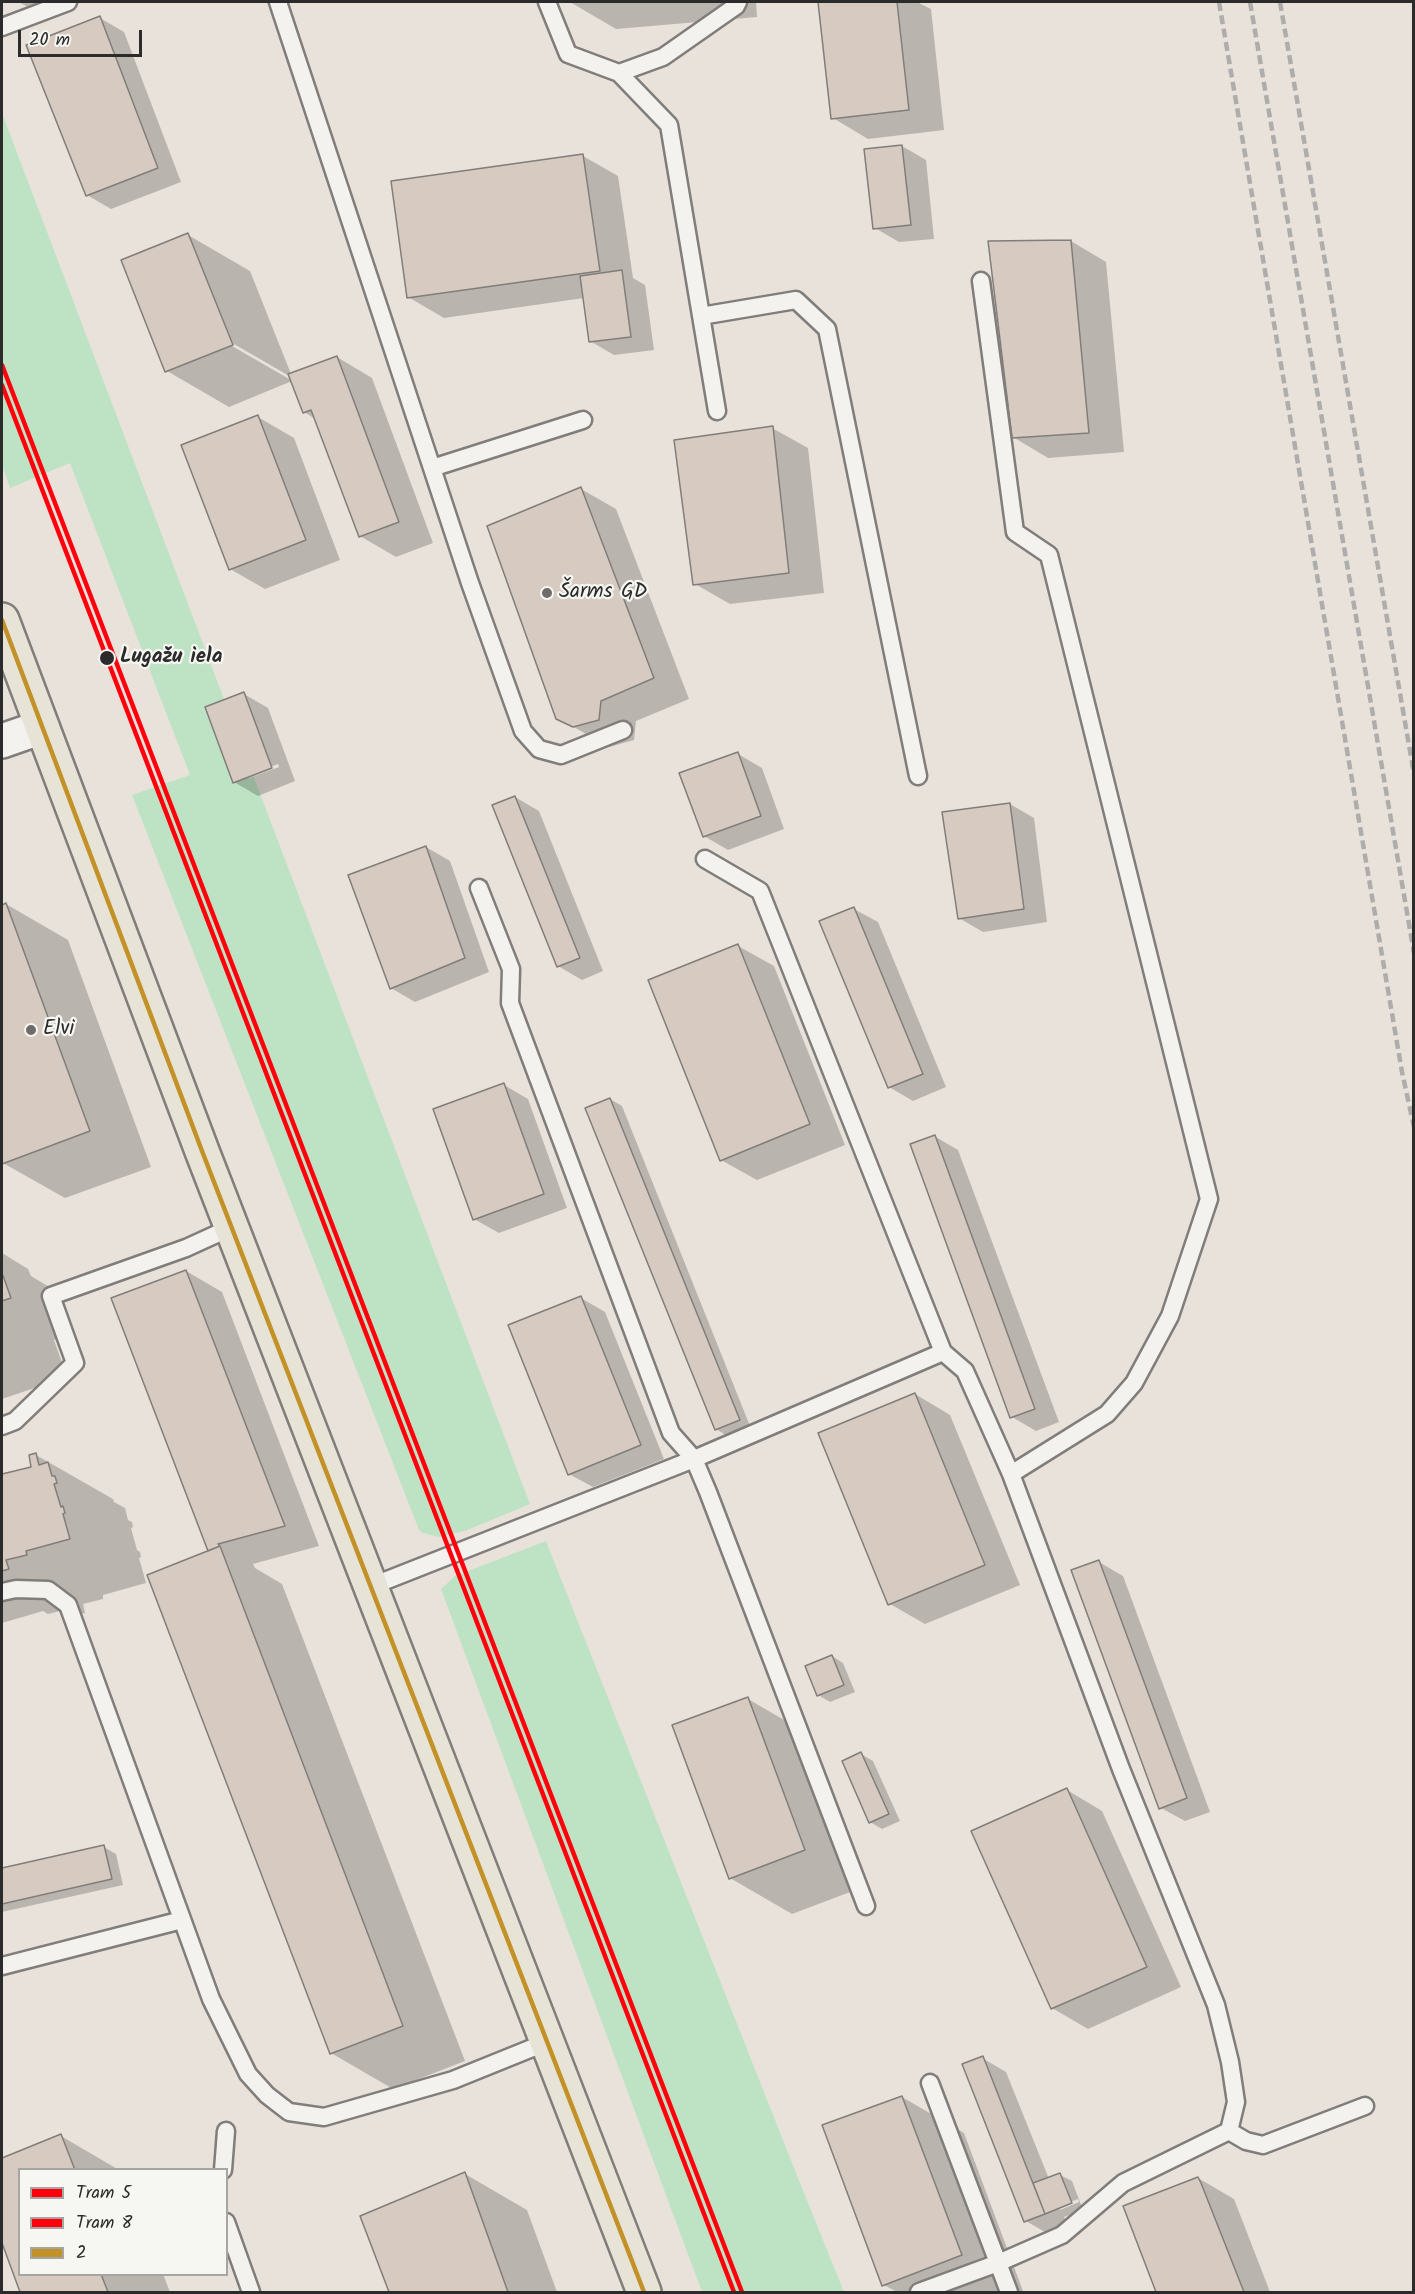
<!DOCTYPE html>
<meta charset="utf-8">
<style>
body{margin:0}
#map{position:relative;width:1415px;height:2294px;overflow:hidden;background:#e9e2db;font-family:Kalam,sans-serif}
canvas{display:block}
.frame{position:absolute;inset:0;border:3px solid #2b2b2b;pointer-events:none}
.legend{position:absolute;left:18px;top:2168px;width:210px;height:108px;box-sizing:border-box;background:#f6f6f2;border:2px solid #a5a5a2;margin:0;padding:8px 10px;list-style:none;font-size:18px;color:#2b2b2b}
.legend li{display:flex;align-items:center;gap:12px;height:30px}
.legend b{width:30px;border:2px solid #a5a5a2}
.scale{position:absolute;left:18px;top:30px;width:124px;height:27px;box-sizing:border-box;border:3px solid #2b2b2b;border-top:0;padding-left:8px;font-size:18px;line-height:21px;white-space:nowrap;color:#2b2b2b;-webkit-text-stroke:4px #f6f6f2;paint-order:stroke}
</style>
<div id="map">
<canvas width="1415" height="2294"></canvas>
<div class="frame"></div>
<ul class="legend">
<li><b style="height:8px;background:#ff000c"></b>Tram 5</li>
<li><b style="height:8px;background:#ff000c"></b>Tram 8</li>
<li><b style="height:8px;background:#c29228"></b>2</li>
</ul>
<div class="scale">20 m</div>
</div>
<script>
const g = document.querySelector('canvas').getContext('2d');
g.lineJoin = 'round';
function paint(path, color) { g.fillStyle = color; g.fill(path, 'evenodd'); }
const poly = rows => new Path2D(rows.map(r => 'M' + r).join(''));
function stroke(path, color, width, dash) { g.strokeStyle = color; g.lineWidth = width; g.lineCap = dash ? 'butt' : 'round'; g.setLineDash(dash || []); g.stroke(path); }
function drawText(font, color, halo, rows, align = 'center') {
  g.font = font + ' Kalam,sans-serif'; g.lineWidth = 4.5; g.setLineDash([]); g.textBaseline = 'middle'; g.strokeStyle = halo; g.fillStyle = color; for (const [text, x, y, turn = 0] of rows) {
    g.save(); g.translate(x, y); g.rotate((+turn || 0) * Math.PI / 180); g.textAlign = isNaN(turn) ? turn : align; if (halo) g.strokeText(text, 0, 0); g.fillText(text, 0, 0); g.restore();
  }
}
paint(poly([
 [2,113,224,699,205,707,232,782,253,775,530,1504,465,1531,439,1537,423,1533,419,1530,132,795,190,775,70,463,10,488,2,465],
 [546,1541,798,2178,844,2292,702,2292,441,1589,455,1576]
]), '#bee3c4');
paint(poly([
 [19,2,54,2,33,10],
 [570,2,756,2,757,17,616,29],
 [820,2,917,2,931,9,944,130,868,139,833,118],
 [100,18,124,32,181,182,111,209,87,195],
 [902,146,926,160,934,239,899,242,875,228],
 [583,156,618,176,633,278,645,285,654,350,614,355,590,341,584,298,444,318,408,297],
 [188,235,250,271,291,374,337,357,372,378,433,543,396,557,360,536,317,420,304,412,292,381,229,407,167,371],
 [227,340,291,377,291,380,225,342],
 [1071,241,1106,262,1124,452,1048,458,1013,437],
 [258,417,294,438,340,560,265,589,230,569],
 [772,428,808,448,824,593,730,604,695,584],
 [581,489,616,509,689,699,636,721,634,740,609,747,558,718],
 [244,694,268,708,295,781,258,796,234,782],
 [278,764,279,767,249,778,249,775],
 [738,754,762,768,784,829,728,850,704,836],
 [515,797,539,811,603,971,582,980,558,966],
 [1010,804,1034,818,1047,922,983,932,959,918],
 [426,847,450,861,489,972,415,1002,391,988],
 [6,904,68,940,151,1167,65,1198,3,1163,2,1159,2,906],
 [854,909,878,922,946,1087,913,1101,889,1087],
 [738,946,774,966,845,1145,757,1180,721,1160],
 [504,1085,528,1099,567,1208,499,1233,474,1219],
 [610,1099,622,1106,750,1426,727,1436,716,1429],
 [934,1136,958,1150,1059,1422,1036,1431,1012,1417],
 [2,1253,28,1269,31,1276,56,1291,72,1334,54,1340,67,1377,2,1399],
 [186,1271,222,1292,319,1546,253,1564,255,1568,282,1584,465,2061,393,2089,331,2053,210,1552],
 [581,1298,605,1312,664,1459,593,1487,569,1474],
 [915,1394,950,1415,1020,1585,925,1624,890,1604],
 [36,1455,113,1499,114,1502,125,1508,128,1520,132,1522,133,1527,131,1528,137,1550,140,1552,141,1557,139,1558,146,1583,103,1595,103,1599,83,1604,85,1613,78,1615,68,1609,48,1614,43,1611,2,1623,2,1475,33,1468],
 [1099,1562,1123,1576,1210,1812,1185,1821,1161,1808],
 [832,1656,843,1663,855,1692,830,1702,818,1695],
 [748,1699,810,1735,866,1886,792,1914,730,1878],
 [861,1754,873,1761,900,1821,882,1829,870,1822],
 [1067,1790,1102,1811,1181,1987,1088,2029,1052,2008],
 [104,1847,116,1854,123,1885,2,1912,2,1870],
 [982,2058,1006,2072,1049,2179,1060,2175,1072,2181,1083,2210,1064,2217,1068,2227,1050,2235,1026,2221],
 [1078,2199,1079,2202,1060,2210,1060,2206],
 [902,2097,964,2133,1023,2291,897,2292,884,2285],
 [61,2136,119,2170,20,2170,20,2274,163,2274,170,2292,22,2292,2,2239,2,2159],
 [465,2174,527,2210,557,2292,391,2292,362,2216],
 [1198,2178,1234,2199,1270,2292,1158,2292,1125,2207]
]), '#0003');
const building = poly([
 [818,2,897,2,909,110,831,119,818,2],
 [100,16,158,168,86,196,26,45,100,16],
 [902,145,911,225,873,229,864,149,902,145],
 [583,154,600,271,407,298,391,181,583,154],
 [188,233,233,345,165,372,121,260,188,233],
 [1071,240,1089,433,1012,438,988,241,1071,240],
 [622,270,631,337,589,342,580,276,622,270],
 [337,356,399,522,359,537,311,410,303,413,288,374,337,356],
 [258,415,306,540,229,570,181,445,258,415],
 [773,426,789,573,693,585,674,440,773,426],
 [581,487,654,678,601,701,599,720,573,727,556,719,487,526,581,487],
 [244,692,272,768,233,783,205,707,244,692],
 [738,752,761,816,703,837,679,773,738,752],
 [515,796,580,958,557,967,492,805,515,796],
 [1010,803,1024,909,958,919,942,812,1010,803],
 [426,846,465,958,390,989,348,875,426,846],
 [6,903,90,1131,2,1164,2,905,6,903],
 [854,907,923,1074,888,1088,819,921,854,907],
 [738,944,810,1124,720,1161,648,980,738,944],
 [504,1083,544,1194,473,1220,433,1109,504,1083],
 [610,1098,740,1420,715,1430,585,1108,610,1098],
 [935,1135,1035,1409,1010,1418,910,1144,935,1135],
 [186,1270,285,1526,218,1544,220,1546,208,1551,111,1298,186,1270],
 [2,1273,11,1298,2,1301,2,1273],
 [581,1296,641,1445,568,1475,508,1325,581,1296],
 [915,1393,985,1565,888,1605,818,1433,915,1393],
 [36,1453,39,1465,48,1462,52,1476,55,1476,57,1483,54,1484,61,1507,63,1506,65,1513,63,1514,70,1539,26,1551,27,1555,6,1560,9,1569,2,1571,2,1474,31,1467,29,1455,36,1453],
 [220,1546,403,2026,330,2054,147,1575,220,1546],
 [1099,1560,1187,1798,1159,1809,1071,1570,1099,1560],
 [832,1655,844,1685,817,1696,805,1666,832,1655],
 [748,1697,805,1850,729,1879,672,1725,748,1697],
 [861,1752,889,1814,869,1823,842,1761,861,1752],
 [1067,1788,1147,1967,1051,2009,971,1831,1067,1788],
 [104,1845,112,1879,2,1904,2,1868,104,1845],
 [983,2056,1045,2214,1024,2222,962,2064,983,2056],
 [902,2096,962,2255,882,2286,822,2125,902,2096],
 [61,2134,75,2170,20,2170,20,2274,101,2274,108,2292,20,2292,2,2243,2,2158,61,2134],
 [465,2172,508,2292,389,2292,360,2216,465,2172],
 [1060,2173,1072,2203,1045,2214,1033,2183,1060,2173],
 [1198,2177,1201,2183,1244,2292,1156,2292,1123,2206,1198,2177]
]);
paint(building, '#d6cac1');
stroke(building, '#807d7a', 1.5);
const lane = poly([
 [278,2,470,583,523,731,539,749,561,755,623,730],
 [547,2,568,54,619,73,663,57,736,6,738,2],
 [2,27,68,2],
 [619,73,669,125,717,411],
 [701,316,796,300,827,329,918,776],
 [432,468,583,420],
 [705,859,760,891,943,1352],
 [479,888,511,969,510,1003,671,1433,694,1459,708,1492,866,1906],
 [2,1426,15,1421,75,1363,51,1296,186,1248,232,1227],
 [1011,1474,1121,1769,1216,2005,1230,2062,1236,2102,1229,2131],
 [372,1586,694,1459,943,1352,965,1371,1011,1474,1107,1414,1134,1383,1170,1316,1209,1199,1049,555,1015,532,981,281],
 [2,1592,16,1589,48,1590,68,1605,211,1999,248,2074,267,2095,289,2112,324,2117,453,2080,547,2042],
 [2,1966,182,1920],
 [930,2083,1009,2292],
 [223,2170,226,2131],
 [226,2222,251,2292],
 [919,2292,998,2263,1062,2235,1123,2183,1229,2131,1246,2141,1263,2145,1365,2106]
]);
const secondary = poly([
 [2,741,42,727]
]);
const primary = poly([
 [2,620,202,1151,644,2292]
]);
stroke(lane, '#807d7a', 21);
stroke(secondary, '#807d7a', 38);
stroke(primary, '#807d7a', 38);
stroke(lane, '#f3f2ef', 16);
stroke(secondary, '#f3f2ef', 33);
stroke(primary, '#e7e3d6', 33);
stroke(poly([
 [1219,2,1402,1072,1414,1127],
 [1250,2,1414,953],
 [1280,2,1414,774]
]), '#aeadab', 4.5, [9, 4.5]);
stroke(poly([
 [2,620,202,1151,644,2292]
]), '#c29228', 4.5);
stroke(poly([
 [2,365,742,2292]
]), '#ff000c', 4.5);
stroke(poly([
 [2,385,734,2292]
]), '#ff000c', 4.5);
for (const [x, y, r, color] of [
 [547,593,6,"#6e6b69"],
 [107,658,8,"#2b2b2b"],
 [31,1030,6,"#6e6b69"]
]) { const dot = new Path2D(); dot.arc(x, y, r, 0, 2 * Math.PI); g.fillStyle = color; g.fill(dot); stroke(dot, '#f6f6f2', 2); }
drawText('21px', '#2b2b2b', '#f6f6f2', [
 ["Šarms GD",559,593],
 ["Elvi",43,1030]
], 'left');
drawText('bold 21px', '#2b2b2b', '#f6f6f2', [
 ["Lugažu iela",120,658]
], 'left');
</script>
